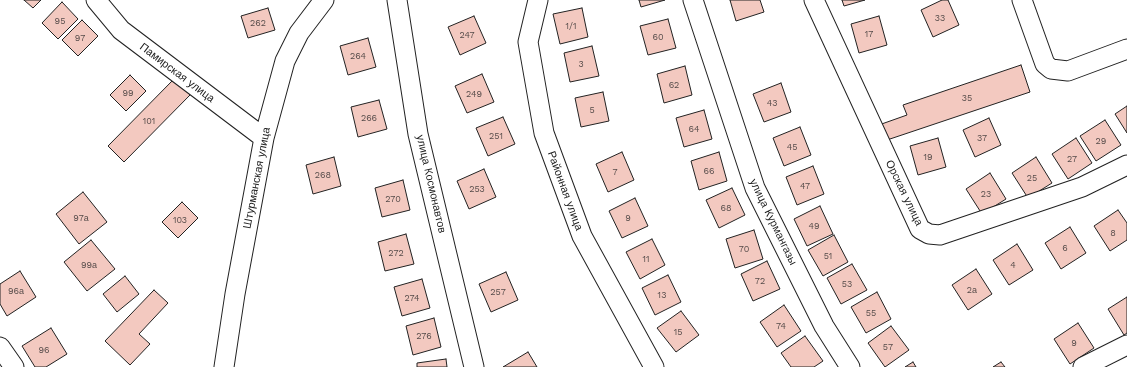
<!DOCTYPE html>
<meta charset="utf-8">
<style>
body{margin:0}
canvas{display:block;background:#fff}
</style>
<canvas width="1127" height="367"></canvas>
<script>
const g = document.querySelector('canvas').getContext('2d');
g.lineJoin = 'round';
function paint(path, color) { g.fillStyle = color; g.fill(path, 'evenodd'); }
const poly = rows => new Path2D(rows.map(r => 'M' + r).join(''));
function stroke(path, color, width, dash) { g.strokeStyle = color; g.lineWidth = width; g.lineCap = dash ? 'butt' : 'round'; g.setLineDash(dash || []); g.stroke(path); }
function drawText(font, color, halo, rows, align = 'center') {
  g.font = font + ' "Work Sans",sans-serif'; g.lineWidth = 3; g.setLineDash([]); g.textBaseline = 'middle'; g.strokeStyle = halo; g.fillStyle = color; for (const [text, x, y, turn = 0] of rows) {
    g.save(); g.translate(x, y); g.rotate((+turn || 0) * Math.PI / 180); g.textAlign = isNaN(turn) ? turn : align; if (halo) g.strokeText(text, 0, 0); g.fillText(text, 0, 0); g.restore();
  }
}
const building = poly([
 [24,0,41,0,33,8,24,0],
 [639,0,665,0,641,7,639,0],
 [730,0,760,0,764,12,736,21,730,0],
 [842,0,865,0,844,6,842,0],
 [942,0,948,0,959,25,933,37,921,10,942,0],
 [62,2,78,19,58,39,42,23,62,2],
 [268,8,275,30,248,38,241,16,268,8],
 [582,8,588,37,560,44,553,14,582,8],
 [474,16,486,43,460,55,448,27,474,16],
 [879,16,887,45,859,53,851,24,879,16],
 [668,19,676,48,648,55,640,26,668,19],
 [82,20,98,36,78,56,62,40,82,20],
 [368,38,376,67,348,75,340,46,368,38],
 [592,46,599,76,570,82,564,53,592,46],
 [1021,65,1030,92,881,142,876,126,907,115,903,105,1021,65],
 [685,66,692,95,664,103,657,74,685,66],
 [482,74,494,102,467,113,455,86,482,74],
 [130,75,146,91,126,111,110,95,130,75],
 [174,79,190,95,124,162,108,146,174,79],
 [781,83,791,112,764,122,753,94,781,83],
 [603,92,609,121,581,127,575,98,603,92],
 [379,100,387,129,358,137,351,107,379,100],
 [1127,106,1127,133,1115,114,1127,106],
 [704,110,712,139,684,147,676,118,704,110],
 [503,117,515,144,488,156,476,128,503,117],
 [989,118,1001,145,975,157,963,130,989,118],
 [1105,120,1121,145,1096,161,1080,136,1105,120],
 [800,127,811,155,784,166,773,138,800,127],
 [938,138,946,167,918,175,910,146,938,138],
 [1076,138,1092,163,1068,179,1052,154,1076,138],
 [622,152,634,180,608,192,596,164,622,152],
 [719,152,727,181,699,190,691,161,719,152],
 [334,157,341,186,313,194,306,165,334,157],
 [1036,157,1052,183,1028,198,1012,173,1036,157],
 [813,166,824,194,797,205,786,177,813,166],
 [484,169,496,197,469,209,457,181,484,169],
 [990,173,1006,199,982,214,966,189,990,173],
 [403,180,410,210,382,217,375,188,403,180],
 [732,188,745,215,719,228,706,200,732,188],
 [83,192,107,222,79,244,56,214,83,192],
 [635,198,648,226,622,238,609,211,635,198],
 [182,202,198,218,178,238,162,222,182,202],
 [820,206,833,234,807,246,794,219,820,206],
 [1118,210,1127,223,1127,240,1110,251,1094,226,1118,210],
 [1070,227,1086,253,1061,269,1045,243,1070,227],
 [754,230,763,259,735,268,726,239,754,230],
 [406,234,414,264,385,271,378,242,406,234],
 [834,235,848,262,823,276,808,250,834,235],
 [652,239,665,265,640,279,626,252,652,239],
 [91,240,115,269,87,291,64,262,91,240],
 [1017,244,1033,270,1009,285,993,260,1017,244],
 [767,261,780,289,753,301,741,274,767,261],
 [852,264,867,290,841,304,827,278,852,264],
 [976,269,992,294,968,310,952,285,976,269],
 [20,271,36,297,7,316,0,304,0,284,20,271],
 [506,272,518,300,491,312,479,284,506,272],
 [668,275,681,302,655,315,642,288,668,275],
 [125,276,139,294,117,312,103,294,125,276],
 [422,279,430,308,402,316,394,287,422,279],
 [154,290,168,303,139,334,150,344,130,365,105,341,154,290],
 [877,292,891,319,866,333,851,307,877,292],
 [1127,297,1127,333,1124,335,1108,309,1127,297],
 [784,305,801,331,777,347,760,322,784,305],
 [681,311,699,335,676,352,657,328,681,311],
 [434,318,441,347,413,355,406,326,434,318],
 [1078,323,1094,348,1070,364,1054,339,1078,323],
 [891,326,909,350,885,367,868,343,891,326],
 [51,328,67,354,46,367,35,367,22,346,51,328],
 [805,336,823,361,814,367,791,367,781,353,805,336],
 [528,352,537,367,503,367,528,352],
 [446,359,447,367,417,367,417,363,446,359],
 [913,362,916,367,905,367,913,362],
 [1001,362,1005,367,993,367,1001,362]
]);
paint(building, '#f3c9c0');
stroke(building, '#222', 1);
const minor = poly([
 [96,0,121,30,264,138],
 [397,0,418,134,474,367],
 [538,0,528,42,544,133,582,236,654,367],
 [693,0,755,188,824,326,850,367],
 [814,0,920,229,929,234,940,235,1082,187,1127,165],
 [1022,0,1045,64,1051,69,1068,71,1127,49],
 [0,347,14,367],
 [224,367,235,294,264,138,285,61,299,33,324,0],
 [1083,367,1127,345]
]);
stroke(minor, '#222', 21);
stroke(minor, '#fff', 19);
drawText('9px', '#564c4a', null, [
 ["33",940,18],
 ["95",60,21],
 ["262",258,23],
 ["1/1",571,26],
 ["17",869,34],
 ["247",467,35],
 ["60",658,37],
 ["97",80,38],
 ["264",358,56],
 ["3",581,64],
 ["62",674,85],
 ["99",128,93],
 ["249",474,94],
 ["35",967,98],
 ["43",772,103],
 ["5",592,110],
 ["266",369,118],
 ["101",149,121],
 ["64",694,129],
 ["251",496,136],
 ["37",982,138],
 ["29",1101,141],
 ["45",792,147],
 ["19",928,157],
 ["27",1072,159],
 ["66",709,171],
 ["7",615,172],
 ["268",323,175],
 ["25",1032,178],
 ["47",805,186],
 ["253",477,189],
 ["23",986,194],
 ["270",393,199],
 ["68",726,208],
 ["97а",81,218],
 ["9",628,218],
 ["103",180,220],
 ["49",814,226],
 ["8",1113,233],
 ["6",1065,248],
 ["70",744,249],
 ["272",396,253],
 ["51",828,256],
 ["11",646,259],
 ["99а",89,265],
 ["4",1013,265],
 ["72",760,281],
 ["53",847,284],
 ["2а",972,290],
 ["96а",16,291],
 ["257",498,292],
 ["13",662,295],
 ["274",412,298],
 ["55",871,313],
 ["74",781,326],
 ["15",678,332],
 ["276",424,336],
 ["9",1074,343],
 ["57",888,347],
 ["96",44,350]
]);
drawText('11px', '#222', '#fff', [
 ["Памирская улица",177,73,37],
 ["Штурманская улица",257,178,-79],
 ["улица Космонавтов",431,184,77],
 ["Районная улица",565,191,70],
 ["Орская улица",904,193,64],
 ["улица Курмангазы",773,222,64]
]);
</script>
